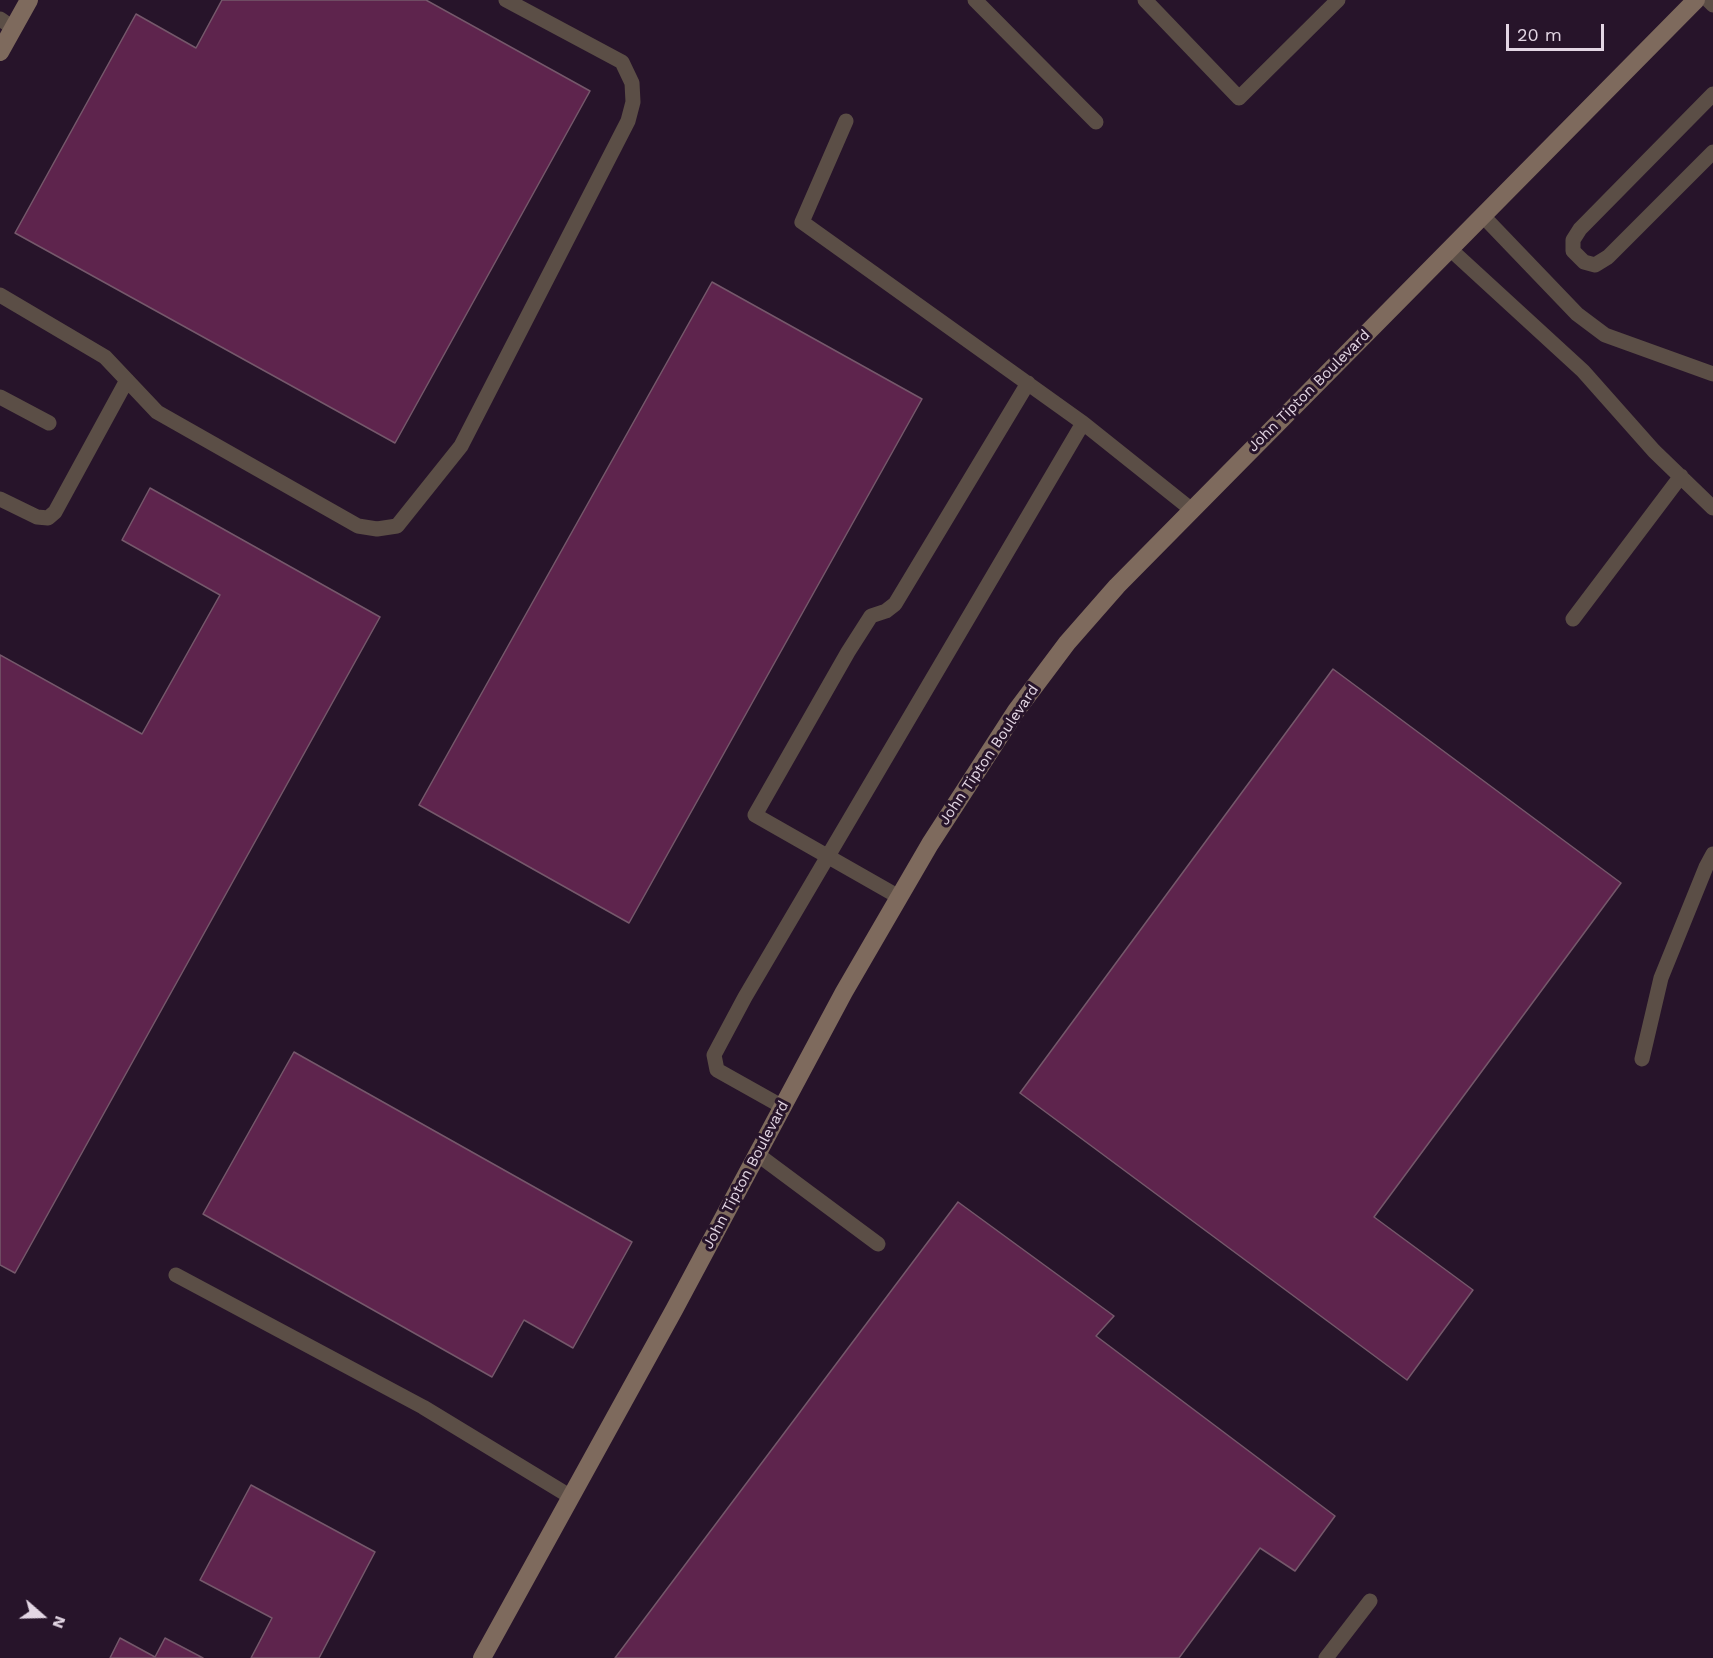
<!DOCTYPE html>
<style>
body{margin:0}
#map{position:relative;width:1713px;height:1658px;overflow:hidden;background:#27142a;font-family:"Work Sans",sans-serif}
canvas{display:block}
.north{position:absolute;left:12px;top:1586px;width:60px;height:60px;-webkit-text-stroke:4px #27142a;paint-order:stroke;rotate:110deg;font-size:16px;font-weight:700;line-height:24px;text-align:center;color:#e3d6e4}
.north::after{content:'';display:block;margin:auto;width:21px;height:27px;background:#e3d6e4;clip-path:polygon(50% 0,100% 100%,50% 72%,0 100%)}
.scale{position:absolute;left:1506px;top:24px;width:98px;height:27px;box-sizing:border-box;border:3px solid #e3d6e4;border-top:0;padding-left:8px;font-size:18px;line-height:21px;white-space:nowrap;color:#e3d6e4;-webkit-text-stroke:4px #27142a;paint-order:stroke}
</style>
<div id="map">
<canvas width="1713" height="1658"></canvas>
<div class="north">N</div>
<div class="scale">20 m</div>
</div>
<script>
const g = document.querySelector('canvas').getContext('2d');
g.lineJoin = 'round';
function paint(path, color) { g.fillStyle = color; g.fill(path, 'evenodd'); }
const poly = rows => new Path2D(rows.map(r => 'M' + r).join(''));
function stroke(path, color, width, dash) { g.strokeStyle = color; g.lineWidth = width; g.lineCap = dash ? 'butt' : 'round'; g.setLineDash(dash || []); g.stroke(path); }
function drawText(font, color, halo, rows, align = 'center') {
  g.font = font + ' "Work Sans",sans-serif'; g.lineWidth = 6; g.setLineDash([]); g.textBaseline = 'middle'; g.strokeStyle = halo; g.fillStyle = color; for (const [text, x, y, turn = 0] of rows) {
    g.save(); g.translate(x, y); g.rotate((+turn || 0) * Math.PI / 180); g.textAlign = isNaN(turn) ? turn : align; if (halo) g.strokeText(text, 0, 0); g.fillText(text, 0, 0); g.restore();
  }
}
const building = poly([
 [222,0,426,0,590,91,395,443,15,233,136,14,196,48,222,0],
 [712,282,922,399,629,923,419,805,712,282],
 [150,488,380,617,15,1273,0,1265,0,655,142,734,220,595,122,540,150,488],
 [1333,669,1621,883,1374,1217,1473,1290,1407,1380,1020,1093,1333,669],
 [294,1052,632,1242,573,1348,524,1320,492,1377,203,1214,294,1052],
 [958,1202,1114,1316,1096,1336,1335,1516,1295,1571,1260,1548,1179,1658,615,1658,958,1202],
 [251,1485,375,1552,319,1658,251,1658,272,1618,200,1580,251,1485],
 [120,1638,155,1657,165,1638,203,1658,110,1658,120,1638]
]);
paint(building, '#5e244d');
stroke(building, '#75586b', 1.5);
stroke(poly([
 [975,0,1096,122],
 [1145,0,1239,98,1338,0],
 [1708,0,1713,5],
 [0,19,13,28],
 [1713,94,1580,229,1573,240,1573,251,1584,262,1595,265,1608,257,1713,152],
 [846,121,802,222,1083,423,1192,510],
 [1483,216,1577,314,1605,335,1713,374],
 [1450,249,1583,371,1654,451,1713,508],
 [0,295,105,357,157,412,358,526,377,529,397,526,461,446,628,121,633,102,632,83,622,62,506,0],
 [0,397,49,423],
 [0,499,37,517,48,518,55,512,127,380],
 [1573,619,1681,476],
 [899,897,755,815,848,652,871,616,886,611,895,604,1028,383],
 [1642,1059,1661,978,1706,867,1713,854],
 [783,1107,717,1070,714,1055,745,997,1083,423],
 [757,1154,878,1244],
 [176,1275,423,1407,571,1497],
 [1326,1658,1370,1601]
]), '#5b4e46', 15);
stroke(poly([
 [0,52,29,0],
 [482,1658,674,1310,844,992,930,844,1016,711,1067,643,1117,586,1696,0]
]), '#7e6a5d', 18);
drawText('15px', '#e3d6e4', '#27142a', [
 ["John Tipton Boulevard",1309,391,-45],
 ["John Tipton Boulevard",989,755,-56],
 ["John Tipton Boulevard",746,1175,-62]
]);
</script>
